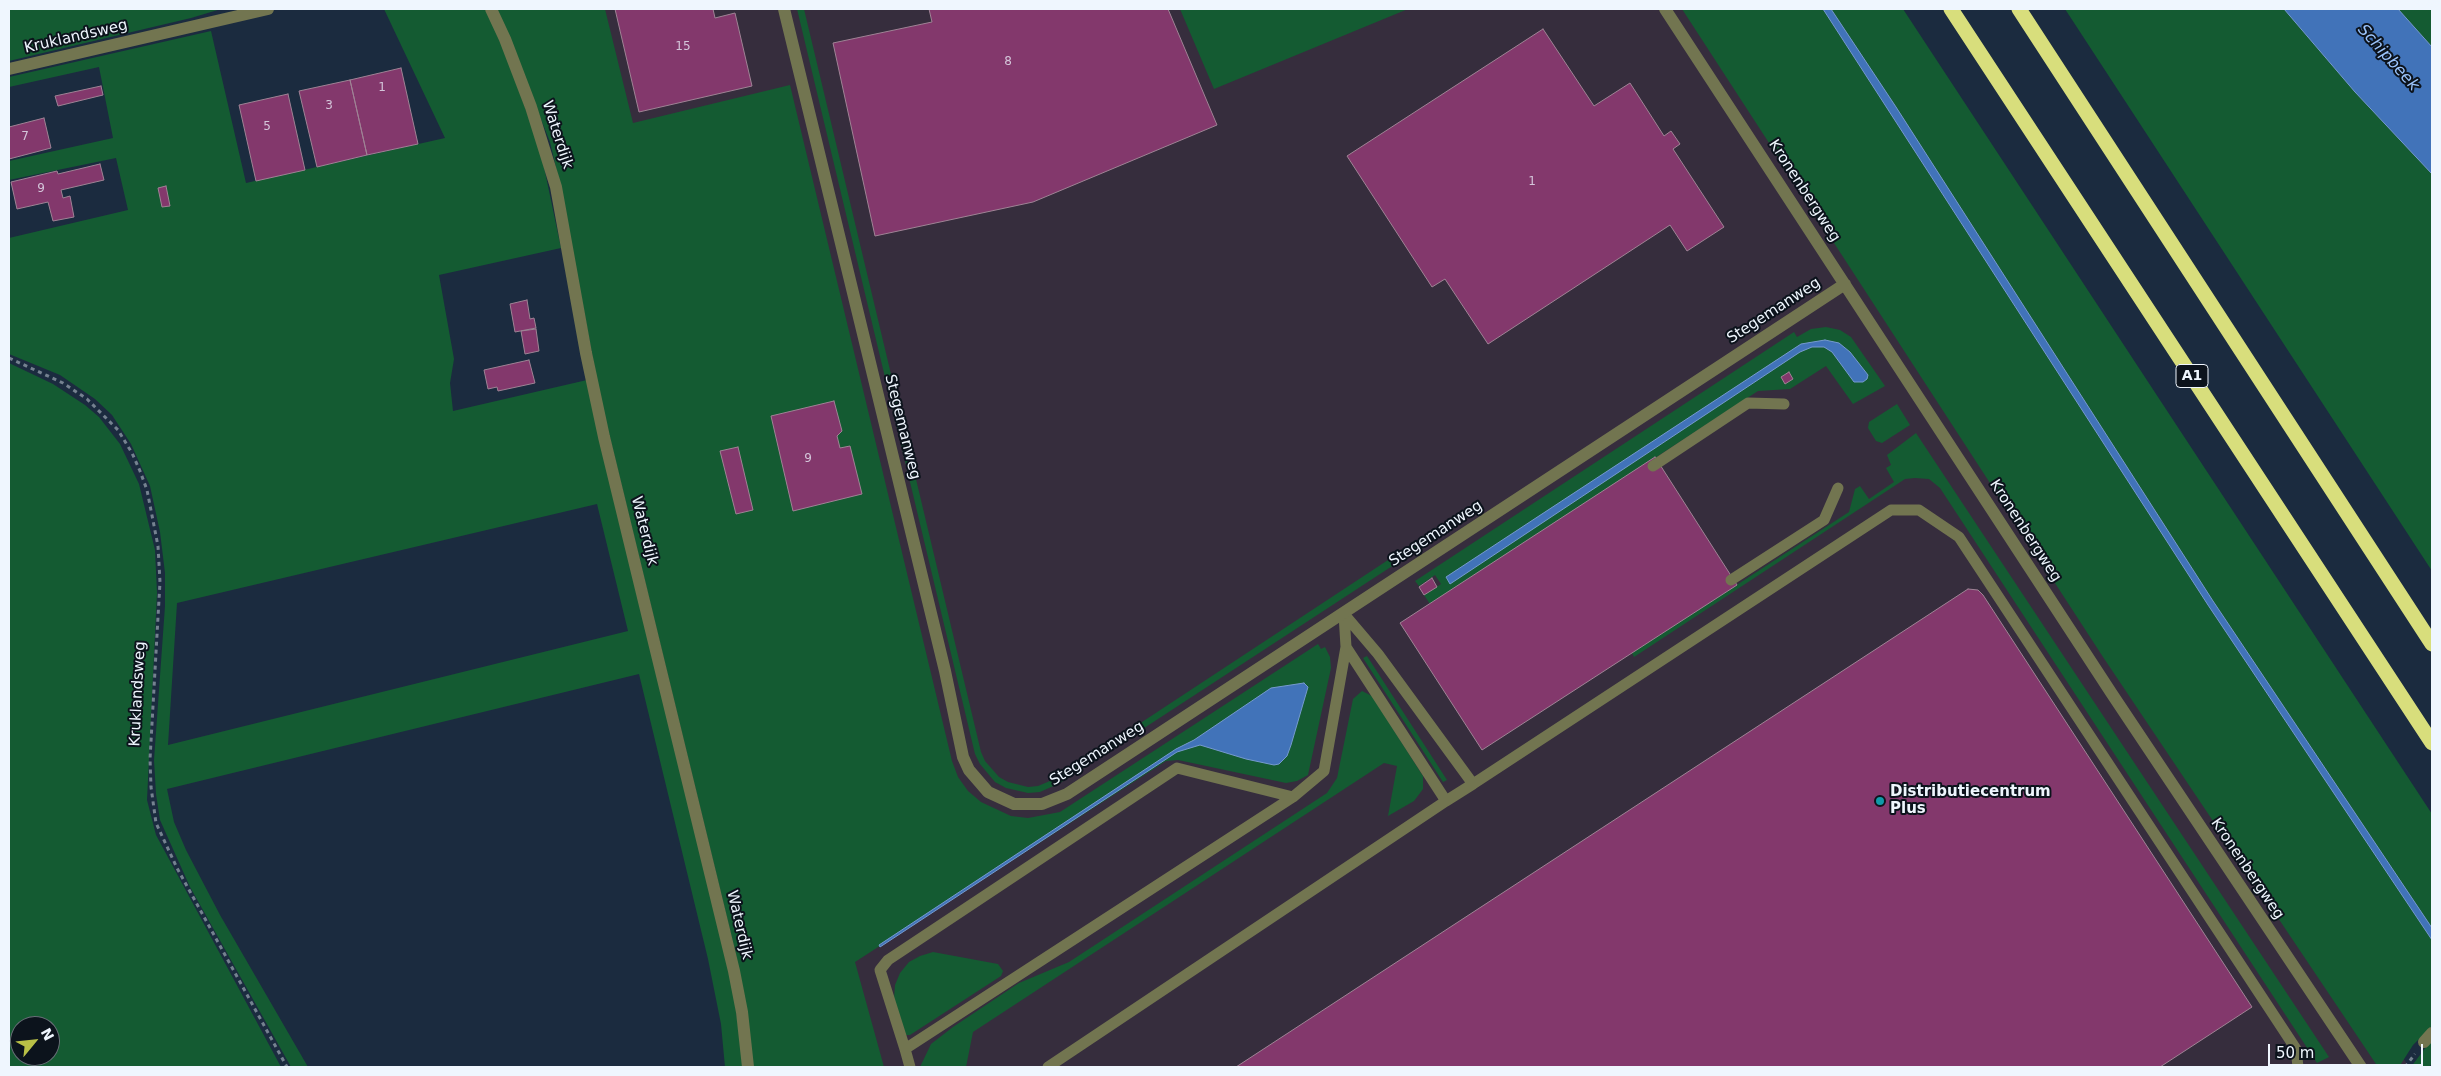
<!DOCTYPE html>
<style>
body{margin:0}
#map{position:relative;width:2441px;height:1076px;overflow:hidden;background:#1b2b3f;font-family:"DejaVu Sans",sans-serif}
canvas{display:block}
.frame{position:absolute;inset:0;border:10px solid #eff6fe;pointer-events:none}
.north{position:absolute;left:10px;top:1016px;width:50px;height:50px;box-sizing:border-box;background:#0c131c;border:1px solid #676e76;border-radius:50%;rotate:62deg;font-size:14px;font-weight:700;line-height:20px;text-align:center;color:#eff6fe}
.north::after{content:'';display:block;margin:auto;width:18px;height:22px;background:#b9c046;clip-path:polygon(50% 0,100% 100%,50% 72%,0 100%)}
.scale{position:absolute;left:2268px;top:1044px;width:155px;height:22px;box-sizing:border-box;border:2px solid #eff6fe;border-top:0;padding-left:6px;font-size:15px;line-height:18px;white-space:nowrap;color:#eff6fe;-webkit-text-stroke:4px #0c131c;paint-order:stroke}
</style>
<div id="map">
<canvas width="2441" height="1076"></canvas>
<div class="frame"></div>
<div class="north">N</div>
<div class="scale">50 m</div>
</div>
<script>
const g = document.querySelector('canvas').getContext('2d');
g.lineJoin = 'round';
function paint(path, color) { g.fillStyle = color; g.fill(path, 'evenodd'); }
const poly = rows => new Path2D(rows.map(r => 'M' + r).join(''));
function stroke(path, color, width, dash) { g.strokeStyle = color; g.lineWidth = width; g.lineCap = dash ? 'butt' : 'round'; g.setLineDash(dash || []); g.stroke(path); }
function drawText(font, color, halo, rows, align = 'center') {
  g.font = font + ' "DejaVu Sans",sans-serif'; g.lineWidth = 4; g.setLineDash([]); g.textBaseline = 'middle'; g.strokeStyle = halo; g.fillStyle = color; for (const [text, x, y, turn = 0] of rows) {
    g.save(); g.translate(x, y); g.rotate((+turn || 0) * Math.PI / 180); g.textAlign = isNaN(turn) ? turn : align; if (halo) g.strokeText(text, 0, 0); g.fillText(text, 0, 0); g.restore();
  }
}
paint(poly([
 [593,9,1712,9,2409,1067,845,1067]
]), '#362d3d');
paint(poly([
 [9,9,221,9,191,18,9,61],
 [384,9,486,9,496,28,540,148,561,248,439,275,454,359,450,383,453,411,587,380,731,975,744,1067,725,1067,721,1024,708,959,639,674,167,789,174,822,186,850,220,915,308,1067,291,1067,190,887,160,820,156,794,154,760,165,606,165,573,160,532,150,486,131,444,112,415,95,399,60,375,9,354,9,238,128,210,116,158,9,180,9,161,113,138,99,67,9,87,9,77,211,31,246,183,445,138],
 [597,504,628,631,168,745,177,603],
 [497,9,605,9,633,123,790,85,952,761,958,777,968,791,981,802,1011,816,1028,818,1060,812,1318,644,1321,649,1325,647,1330,657,1331,668,1308,775,1297,781,1286,783,1178,760,1166,761,855,962,884,1067,753,1067,736,955,601,401,559,180,550,142],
 [797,9,804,9,981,752,985,761,999,777,1008,782,1028,787,1038,786,1057,778,1426,535,1429,542,1060,783,1040,792,1028,793,1006,788,995,782,980,764,975,754],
 [1180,9,1408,9,1214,89],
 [1682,9,1823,9,2208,605,2432,940,2432,1026,2413,1045,2399,1067,2378,1067,2103,657],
 [1831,9,1903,9,2432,814,2432,928,2213,601],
 [2065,9,2284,9,2355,92,2432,174,2432,571],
 [2398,9,2432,9,2432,47],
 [1826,327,1840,330,1851,337,1885,386,1853,404,1826,366,1790,389,1758,391,1430,604,1424,595,1441,584,1435,575,1419,586,1415,581,1794,332,1797,337,1811,329],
 [9,363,53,384,85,405,99,417,120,444,139,484,155,550,157,593,147,800,156,835,281,1067,9,1067],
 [20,1026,50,1026,50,1056,20,1056],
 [1897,404,1910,425,1882,443,1876,441,1868,428,1869,422],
 [1916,433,2329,1057,2317,1063,1940,488,1929,479,1915,478,1905,479,1634,657,1632,653,1849,512,1855,489,1860,486,1869,499,1894,482,1886,468,1891,465,1887,455],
 [1367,656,1447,780,1443,782,1363,658],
 [1362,691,1372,696,1423,776,1423,789,1414,801,1388,816,1397,766,1384,763,973,1032,966,1067,920,1067,931,1044,953,1027,1019,983,1069,962,1327,793,1337,778,1353,699],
 [933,952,998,964,1003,971,1001,976,910,1035,906,1035,894,999,895,985,900,973,909,962,920,956],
 [2432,1039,2432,1063,2429,1067,2411,1067]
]), '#145b32');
const water = poly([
 [1823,9,1831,9,1896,107,2213,601,2432,928,2432,940,2208,605,1823,9],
 [2284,9,2398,9,2432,47,2432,174,2355,92,2284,9],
 [1825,340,1839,343,1850,352,1868,375,1867,379,1863,382,1854,382,1832,352,1824,347,1812,347,1800,352,1450,584,1446,577,1801,344,1825,340],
 [1304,683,1308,687,1291,745,1287,756,1279,764,1274,765,1246,759,1200,745,1177,752,880,947,879,945,1176,749,1194,740,1271,688,1304,683]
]);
paint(water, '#4173b9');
stroke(water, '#759ace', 1);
const building = poly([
 [615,9,713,9,715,18,735,13,752,86,639,112,615,9],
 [929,9,1168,9,1217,125,1033,202,875,236,833,43,932,22,929,9],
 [1543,29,1594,106,1630,83,1664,136,1671,131,1680,144,1673,149,1724,227,1687,251,1670,225,1488,344,1445,279,1432,287,1347,156,1543,29],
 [401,68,418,144,367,155,350,80,401,68],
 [350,80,367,155,317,167,299,91,350,80],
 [101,86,103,95,58,106,55,96,101,86],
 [288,94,305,170,256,181,239,105,288,94],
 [44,118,51,148,9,159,9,127,44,118],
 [100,164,104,180,61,190,63,198,70,196,74,217,53,221,48,202,17,209,11,182,57,171,58,174,100,164],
 [166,186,170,206,162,207,158,188,166,186],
 [527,300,530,319,534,318,536,328,515,332,510,304,527,300],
 [536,329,539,351,525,354,521,331,536,329],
 [529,360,535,383,498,391,497,387,488,389,484,370,529,360],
 [1789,372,1793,379,1785,384,1781,377,1789,372],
 [834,401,842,431,837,436,840,448,850,446,862,494,793,511,771,416,834,401],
 [738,447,753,510,736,514,720,451,738,447],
 [1655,457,1737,585,1482,750,1400,623,1655,457],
 [1432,578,1437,587,1424,595,1419,587,1432,578],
 [1968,589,1978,590,1983,595,2252,1007,2160,1067,1236,1067,1968,589]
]);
paint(building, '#83386c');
stroke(building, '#9f8395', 1);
stroke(poly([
 [9,358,63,383,87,399,118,430,132,453,140,471,147,490,158,546,160,582,150,759,151,787,156,823,177,868,287,1067],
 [2405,1067,2415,1054]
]), '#758290', 3, [4, 4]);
stroke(poly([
 [1653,466,1748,403,1784,404],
 [1731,580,1824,520,1838,488],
 [1446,801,1473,784],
 [905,1049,880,970,888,960,1177,768,1293,797],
 [910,1067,905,1049,1293,797,1324,771,1346,647,1344,614,1378,654,1473,784,1891,510,1919,510,1959,537,2296,1049,2298,1067],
 [1048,1067,1446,801,1346,647]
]), '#727550', 11);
stroke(poly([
 [491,9,505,39,531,107,556,187,586,353,604,437,734,971,742,1012,748,1067],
 [784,9,945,671,963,757,969,770,988,792,1014,804,1042,804,1067,794,1845,284],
 [1665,9,2112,694,2361,1067],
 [9,69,268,9],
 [2424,1042,2432,1033]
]), '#727550', 12);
stroke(poly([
 [1951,9,2432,743],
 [2019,9,2432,644]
]), '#d8de7c', 15);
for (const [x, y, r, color] of [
 [1880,801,5,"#0f9aa8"]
]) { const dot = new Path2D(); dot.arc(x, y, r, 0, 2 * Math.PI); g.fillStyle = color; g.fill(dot); stroke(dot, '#0c131c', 2); }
drawText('12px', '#d4c6da', null, [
 ["15",683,47],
 ["8",1008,62],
 ["1",382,88],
 ["3",329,106],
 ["5",267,127],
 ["7",25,137],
 ["1",1532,182],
 ["9",41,189],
 ["9",808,459]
]);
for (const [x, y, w] of [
 [2192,376,32]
]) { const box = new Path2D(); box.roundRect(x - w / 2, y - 11.5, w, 23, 4); g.fillStyle = '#0c131c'; g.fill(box); stroke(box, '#eff6fe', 1); }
drawText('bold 14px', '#eff6fe', null, [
 ["A1",2192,376]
]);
drawText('15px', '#eff6fe', '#0c131c', [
 ["Kruklandsweg",76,37,-13],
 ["Waterdijk",557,135,72],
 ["Kronenbergweg",1804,191,57],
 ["Stegemanweg",1774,311,-33],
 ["Stegemanweg",902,427,76],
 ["Waterdijk",644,531,76],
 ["Kronenbergweg",2025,531,57],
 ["Stegemanweg",1436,534,-33],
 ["Kruklandsweg",138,694,-87],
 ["Stegemanweg",1097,754,-32],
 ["Kronenbergweg",2247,869,56],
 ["Waterdijk",739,925,77]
]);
drawText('bold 15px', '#eff6fe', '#0c131c', [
 ["Distributiecentrum",1890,792],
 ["Plus",1890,809]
], 'left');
drawText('italic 16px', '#9bc4fc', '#0c131c', [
 ["Schipbeek",2388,58,48]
]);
</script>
